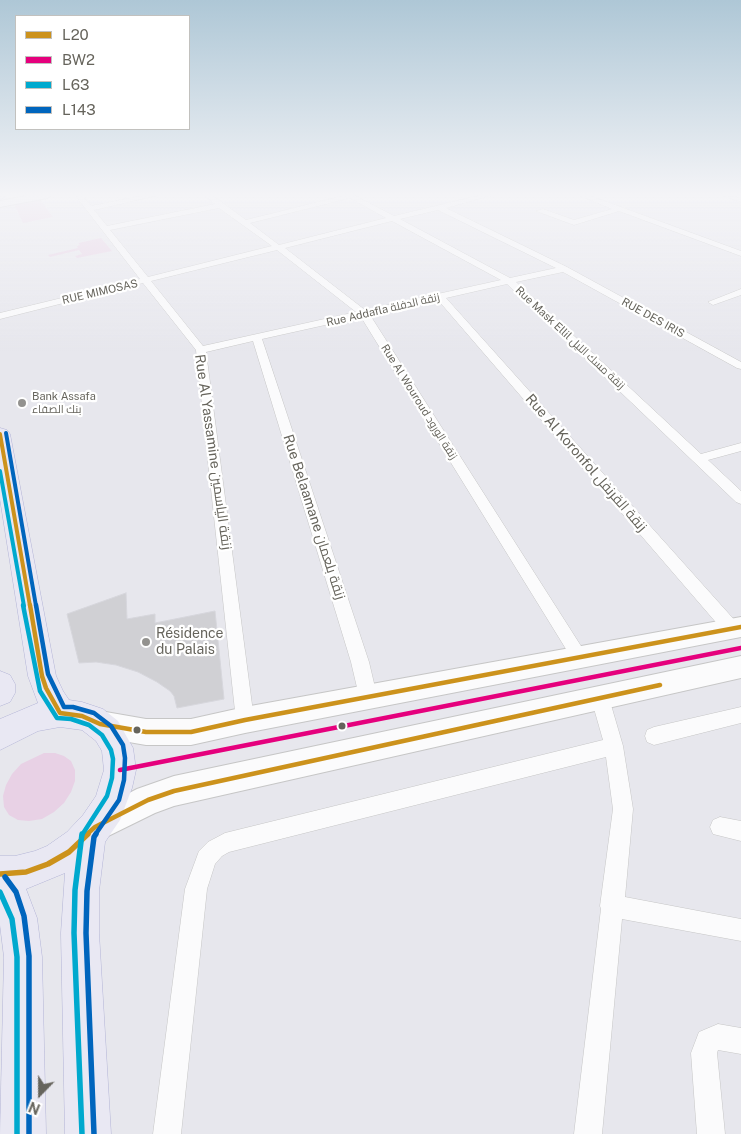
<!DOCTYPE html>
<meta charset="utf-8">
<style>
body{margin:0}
#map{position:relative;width:741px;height:1134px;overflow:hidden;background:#e7e7ed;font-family:"Public Sans",sans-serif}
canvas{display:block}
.legend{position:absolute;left:15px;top:15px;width:175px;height:115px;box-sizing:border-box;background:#fff;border:1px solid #c2c1be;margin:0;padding:6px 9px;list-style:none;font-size:15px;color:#66645c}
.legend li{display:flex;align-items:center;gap:10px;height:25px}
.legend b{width:25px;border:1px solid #c2c1be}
.north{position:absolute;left:15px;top:1069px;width:50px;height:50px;-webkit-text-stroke:4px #fff;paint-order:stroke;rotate:202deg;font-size:14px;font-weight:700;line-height:20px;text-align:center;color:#66645c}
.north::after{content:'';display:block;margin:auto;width:18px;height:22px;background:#66645c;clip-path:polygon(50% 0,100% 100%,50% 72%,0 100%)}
</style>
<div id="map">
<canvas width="741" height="1134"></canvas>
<ul class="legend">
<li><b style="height:6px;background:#cc921c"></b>L20</li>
<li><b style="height:6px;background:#e5007d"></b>BW2</li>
<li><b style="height:6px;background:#00a9ce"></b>L63</li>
<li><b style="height:6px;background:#0065bd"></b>L143</li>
</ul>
<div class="north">N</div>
</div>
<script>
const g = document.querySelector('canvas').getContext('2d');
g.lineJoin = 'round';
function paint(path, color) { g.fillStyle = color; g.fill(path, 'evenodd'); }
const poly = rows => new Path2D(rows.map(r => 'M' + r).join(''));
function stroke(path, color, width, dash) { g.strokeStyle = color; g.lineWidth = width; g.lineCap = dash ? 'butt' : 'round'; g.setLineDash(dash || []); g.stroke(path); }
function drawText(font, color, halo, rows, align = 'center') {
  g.font = font + ' "Public Sans",Cairo,sans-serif'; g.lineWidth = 4.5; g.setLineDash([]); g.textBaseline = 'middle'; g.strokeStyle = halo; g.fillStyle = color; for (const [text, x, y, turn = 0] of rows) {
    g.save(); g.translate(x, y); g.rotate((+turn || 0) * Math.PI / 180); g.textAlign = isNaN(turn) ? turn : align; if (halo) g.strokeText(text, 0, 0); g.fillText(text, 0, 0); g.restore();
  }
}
paint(poly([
 [40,199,53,217,23,223,14,204],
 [101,238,112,251,77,258,75,256,82,254,79,250,50,257,48,255,78,248,77,246,80,245,78,243],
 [44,753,55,753,64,756,71,761,75,770,75,781,71,792,64,803,54,812,42,819,29,821,18,820,9,815,4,807,3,796,6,785,12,774,21,764]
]), '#e8d1e5');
const building = poly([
 [126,593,127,619,155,614,155,623,215,611,224,699,177,708,174,696,170,691,157,682,138,672,116,665,96,662,79,663,67,614,126,593]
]);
paint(building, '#d0d0d4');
stroke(building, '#d6d6dc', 1);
const minor = poly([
 [75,195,82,195,91,206,145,195,159,195,94,210,107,226,215,204,204,195,212,195,246,220,346,195,354,195,394,216,481,195,493,195,446,208,567,267,741,362,741,369,737,368,563,272,516,282,701,454,741,443,741,451,708,460,741,491,741,504,736,502,507,284,446,298,738,624,740,629,738,634,732,636,726,634,438,300,370,315,588,657,586,662,580,664,574,662,361,317,262,339,369,662,377,696,374,702,368,704,362,702,359,696,351,662,253,341,206,352,254,720,251,726,245,729,239,726,236,720,196,350,143,283,0,319,0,313,140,279,75,195],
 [350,198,386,218,279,245,250,223,350,198],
 [219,208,272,246,148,277,110,230,219,208],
 [438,210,556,268,510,278,400,219,438,210],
 [392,221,501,280,365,310,285,248,392,221],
 [277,250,356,312,203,346,151,281,277,250],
 [578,195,588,195,741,251,741,256,619,211,574,225,536,211,543,209,574,220,612,209,578,195],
 [721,195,741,198,741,202,722,196,721,195],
 [741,289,741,295,713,305,708,302,741,289],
 [600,690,606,692,609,698,623,746,633,809,625,897,741,919,741,941,622,919,602,1134,574,1134,601,909,600,906,613,809,606,757,229,852,222,856,215,864,207,889,181,1134,153,1134,185,889,199,851,208,842,225,833,603,740,591,698,594,692,600,690],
 [741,707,741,723,654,745,647,742,645,736,647,730,654,727,741,707],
 [720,817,741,821,741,841,713,834,710,827,713,820,720,817],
 [718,1024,741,1028,741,1054,718,1050,717,1053,725,1134,697,1134,691,1053,699,1032,718,1024]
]);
const secondary = poly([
 [30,195,52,195,47,198,0,207,0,201,30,195],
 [741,617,741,637,245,733,191,745,146,745,100,737,90,733,86,724,90,715,100,711,146,719,191,719,245,707,741,617],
 [741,656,741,678,174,806,155,813,96,842,85,838,81,827,85,816,137,789,174,776,741,656]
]);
const primary = poly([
 [0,195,8,195,0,200,0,195],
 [0,428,7,430,10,434,56,676,63,691,69,700,82,702,103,709,118,721,133,748,136,770,132,788,120,820,105,842,99,891,99,933,111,1134,65,1134,61,933,65,873,26,889,37,918,42,957,46,1134,0,1134,4,957,0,925,0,856,15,856,35,851,47,846,67,832,83,815,96,796,104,770,102,751,96,741,82,730,60,727,38,731,0,750,0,719,38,703,28,676,0,499,0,428],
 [0,671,10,675,15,684,15,693,10,702,0,706,0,671]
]);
stroke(minor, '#c6c6c6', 1);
stroke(secondary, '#c6c6c6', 2);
stroke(primary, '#b3b4d6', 1);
paint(minor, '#fbfbfc');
paint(secondary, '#fbfbfc');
paint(primary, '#e9e8f3');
stroke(poly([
 [0,434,30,606]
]), '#cc921c', 4);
stroke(poly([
 [30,605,42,676,46,688,60,713,82,716,100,724,146,732,191,732,245,720,741,627],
 [86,835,95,827,148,800,174,791,660,685]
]), '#cc921c', 4.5);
stroke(poly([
 [0,874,26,872,48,864,69,852,88,834]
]), '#cc921c', 5.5);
stroke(poly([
 [120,770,741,648]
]), '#e5007d', 4.5);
stroke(poly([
 [0,471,24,606]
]), '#00a9ce', 4);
stroke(poly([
 [23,605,40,691,57,718,71,719,89,725,102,735,111,750,113,759,112,778,107,796,82,835]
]), '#00a9ce', 4.5);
stroke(poly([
 [0,892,12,919,17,957,17,1134],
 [82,1134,74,933,75,890,82,834]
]), '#00a9ce', 5.5);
stroke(poly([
 [6,433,36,606]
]), '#0065bd', 4);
stroke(poly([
 [36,605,48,674,64,707,73,707,94,713,111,726,123,745,125,758,124,780,119,800,95,835]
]), '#0065bd', 4.5);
stroke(poly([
 [5,877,16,892,24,916,29,956,29,1134],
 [94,1134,86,933,87,891,94,837,96,834]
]), '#0065bd', 5.5);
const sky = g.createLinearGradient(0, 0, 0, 354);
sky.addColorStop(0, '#aec7d6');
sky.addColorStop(0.55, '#f4f4f7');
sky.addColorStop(1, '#f4f4f700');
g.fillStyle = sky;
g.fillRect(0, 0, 741, 354);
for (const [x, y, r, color] of [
 [22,403,5,"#93928f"],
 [146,642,5,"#93928f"],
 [342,726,4.5,"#66645c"],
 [137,730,4.5,"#66645c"]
]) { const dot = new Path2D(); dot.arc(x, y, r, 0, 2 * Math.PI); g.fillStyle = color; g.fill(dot); stroke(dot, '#fff', 2); }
drawText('11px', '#66645c', '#fff', [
 ["RUE MIMOSAS",100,292,-13],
 ["Rue Addafla زنقة الدفلة",383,310,-13],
 ["RUE DES IRIS",653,318,29],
 ["Rue Mask Ellil زنقة مسك الليل",570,338,43],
 ["Rue Al Wouroud زنقة الورود",419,402,58]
]);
drawText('11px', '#66645c', '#fff', [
 ["Bank Assafa",32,397],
 ["بنك الصفاء",32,410]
], 'left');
drawText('14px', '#66645c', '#fff', [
 ["Rue Al Yassamine زنقة الياسمين",213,452,82],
 ["Rue Al Koronfol زنقة القرنفل",586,463,49],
 ["Rue Belaamane زنقة بلعمان",314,517,72]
]);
drawText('14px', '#66645c', '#fff', [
 ["Résidence",156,634],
 ["du Palais",156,650]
], 'left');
</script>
